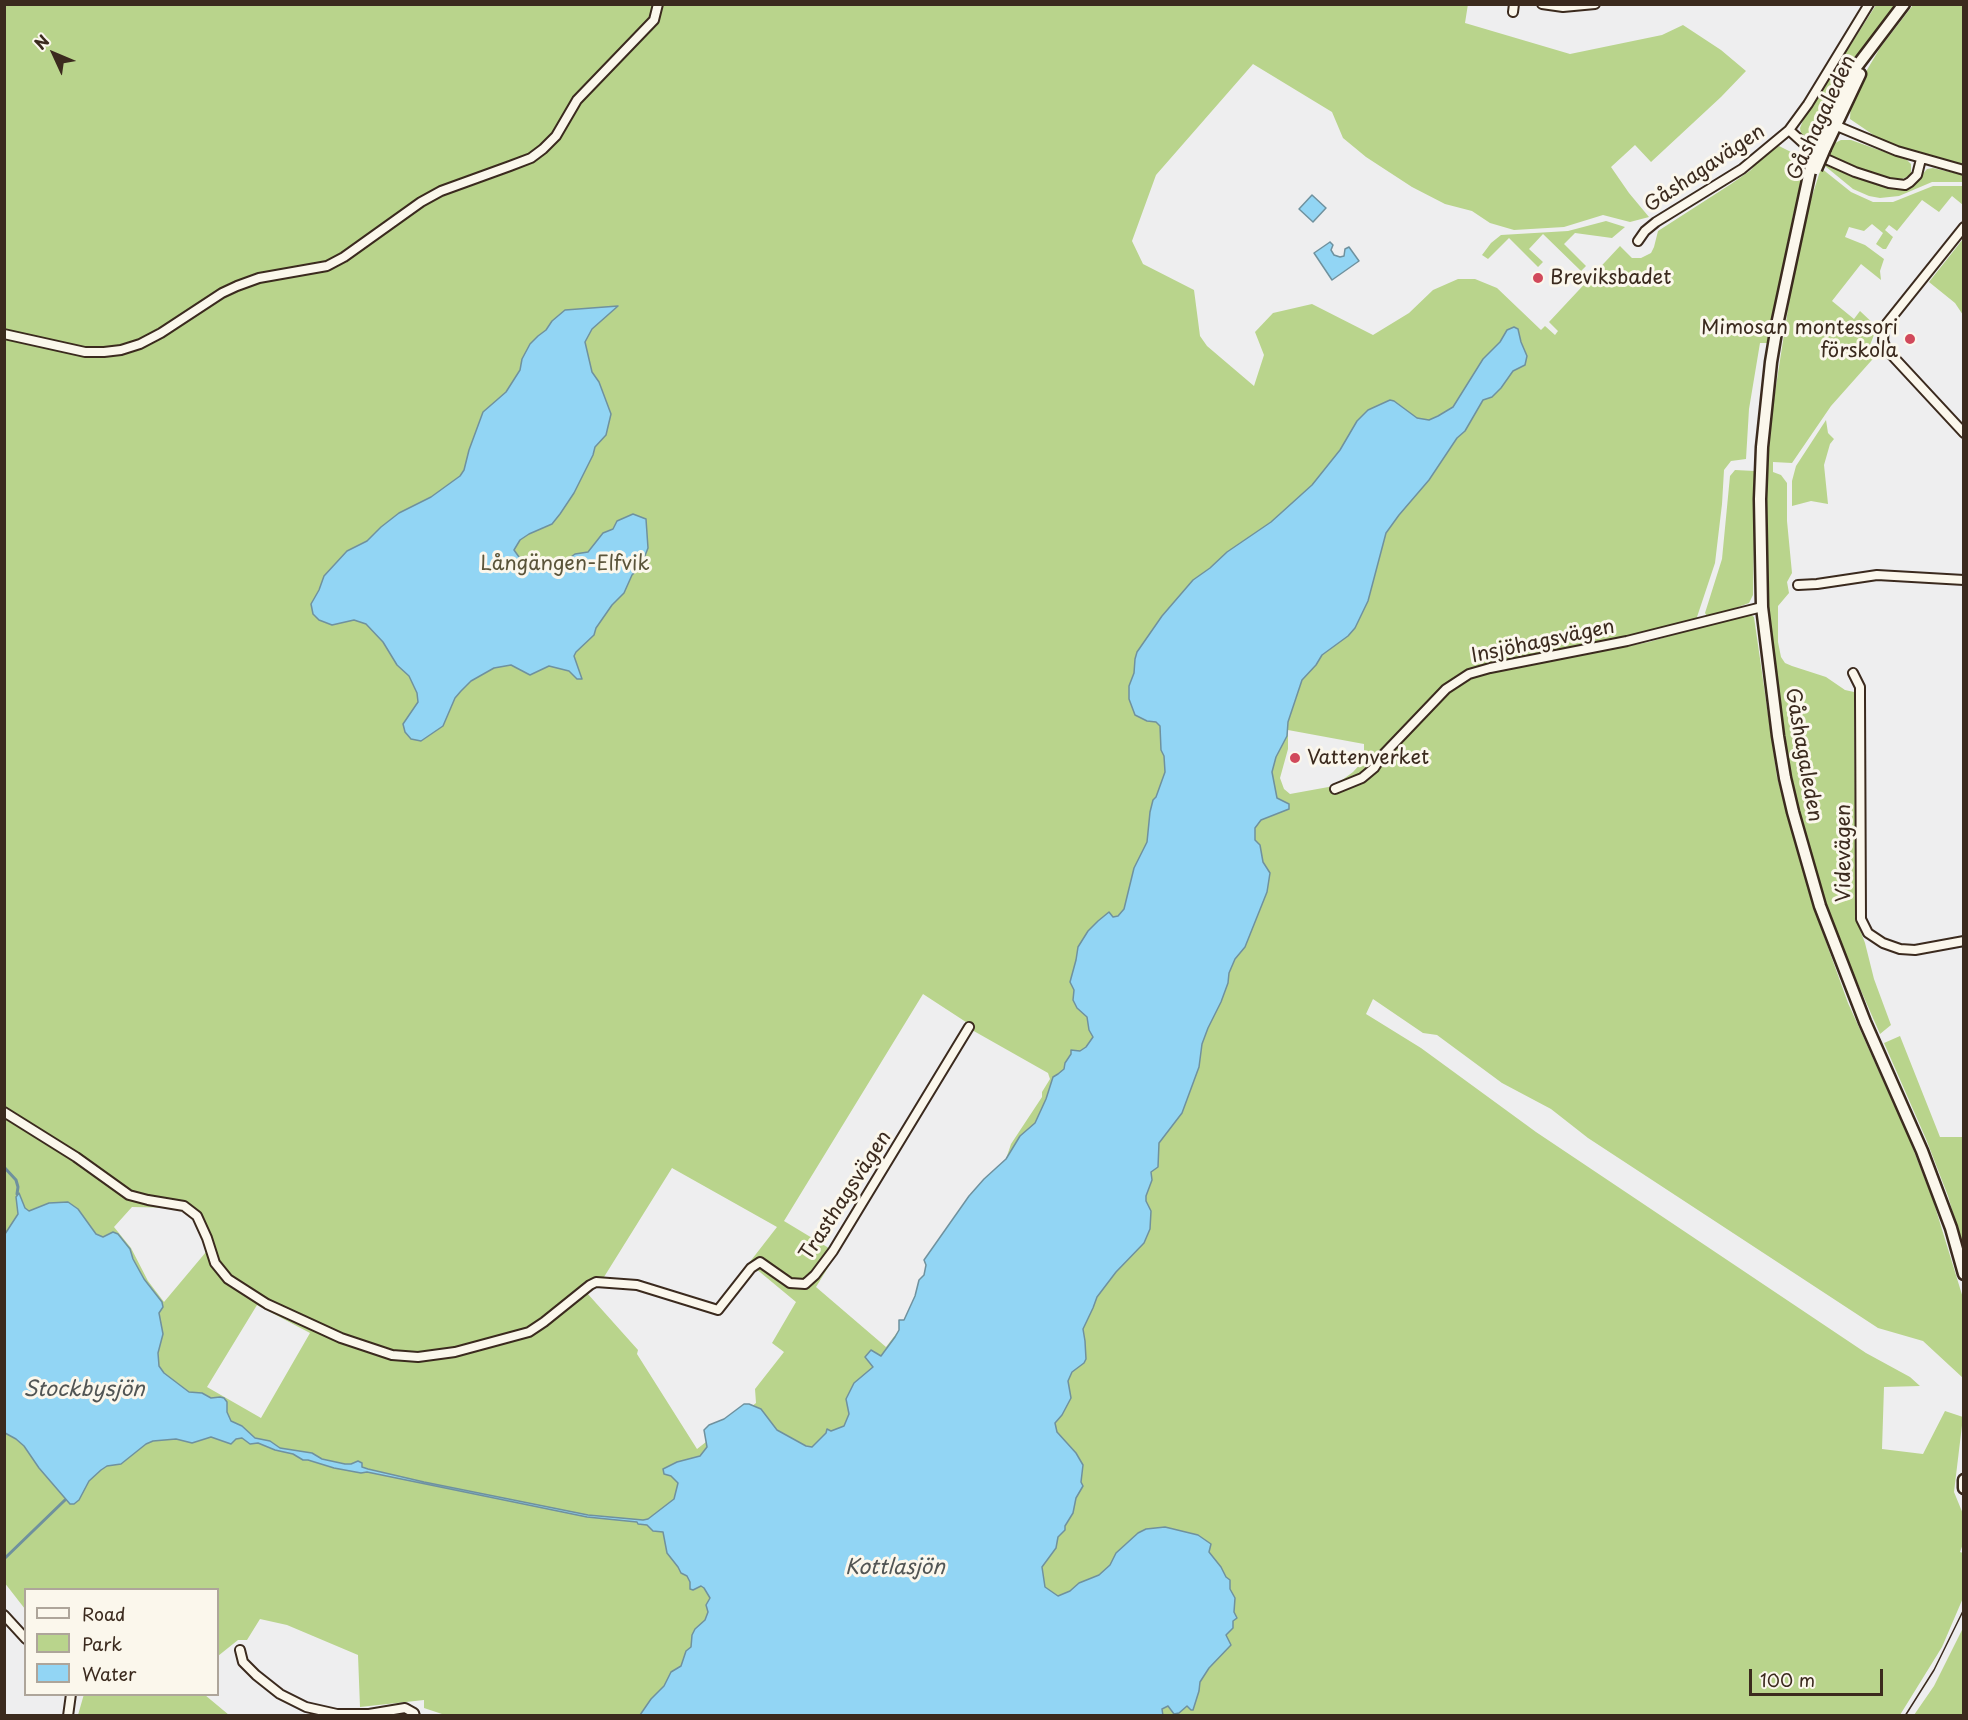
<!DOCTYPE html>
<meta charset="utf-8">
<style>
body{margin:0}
#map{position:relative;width:1968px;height:1720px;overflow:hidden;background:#eeeeef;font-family:"Playpen Sans",sans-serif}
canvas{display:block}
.frame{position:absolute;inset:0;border:6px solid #3b2a1e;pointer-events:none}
.legend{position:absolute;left:24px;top:1588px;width:195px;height:108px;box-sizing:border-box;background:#fbf7ec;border:2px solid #aea59a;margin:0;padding:8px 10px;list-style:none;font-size:18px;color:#3b2a1e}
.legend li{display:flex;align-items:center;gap:12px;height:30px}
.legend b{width:30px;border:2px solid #aea59a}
.north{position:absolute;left:24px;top:24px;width:60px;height:60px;-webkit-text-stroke:4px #fbf7ec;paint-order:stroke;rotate:314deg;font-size:16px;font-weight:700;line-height:24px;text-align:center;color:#3b2a1e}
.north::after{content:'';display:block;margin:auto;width:21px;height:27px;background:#3b2a1e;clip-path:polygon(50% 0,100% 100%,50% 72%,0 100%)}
.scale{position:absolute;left:1749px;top:1669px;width:134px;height:27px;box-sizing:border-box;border:3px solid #3b2a1e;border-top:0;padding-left:8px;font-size:18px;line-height:21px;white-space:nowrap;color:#3b2a1e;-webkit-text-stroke:4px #fbf7ec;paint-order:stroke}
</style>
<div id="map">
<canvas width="1968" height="1720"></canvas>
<div class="frame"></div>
<ul class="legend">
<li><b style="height:8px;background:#fbf7ec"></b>Road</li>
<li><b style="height:16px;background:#b9d48c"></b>Park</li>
<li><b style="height:16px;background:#92d5f4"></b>Water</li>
</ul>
<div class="north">N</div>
<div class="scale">100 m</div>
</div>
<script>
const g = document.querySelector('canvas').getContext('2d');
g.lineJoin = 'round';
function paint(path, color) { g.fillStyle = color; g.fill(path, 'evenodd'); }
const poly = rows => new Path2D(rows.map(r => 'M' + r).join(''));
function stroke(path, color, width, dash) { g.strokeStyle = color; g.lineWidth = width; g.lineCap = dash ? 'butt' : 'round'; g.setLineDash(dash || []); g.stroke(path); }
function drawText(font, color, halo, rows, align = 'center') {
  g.font = font + ' "Playpen Sans",sans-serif'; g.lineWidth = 6; g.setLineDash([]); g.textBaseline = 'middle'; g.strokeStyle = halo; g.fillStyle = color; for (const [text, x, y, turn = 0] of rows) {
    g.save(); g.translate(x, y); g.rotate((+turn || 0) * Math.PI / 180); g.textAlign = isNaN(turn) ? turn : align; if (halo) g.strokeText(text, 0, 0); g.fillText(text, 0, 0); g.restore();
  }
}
paint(poly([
 [1468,4,1465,23,1570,54,1662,35,1683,25,1721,50,1746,71,1721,97,1651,162,1635,145,1611,167,1629,193,1649,217,1630,222,1603,215,1564,227,1514,230,1490,223,1472,211,1445,204,1412,187,1366,157,1343,138,1332,112,1253,64,1156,175,1132,241,1143,264,1194,290,1200,336,1207,346,1254,386,1264,355,1255,332,1273,313,1312,304,1373,335,1409,313,1433,290,1458,279,1475,279,1497,288,1541,330,1545,326,1555,335,1558,331,1549,322,1620,246,1632,258,1641,258,1651,253,1654,247,1658,231,1731,184,1751,170,1760,159,1779,146,1809,161,1793,215,1767,343,1760,343,1749,409,1746,459,1731,461,1724,470,1722,504,1715,563,1695,623,1485,666,1481,675,1649,642,1744,614,1750,614,1754,617,1777,777,1812,903,1848,1003,1908,1136,1933,1200,1963,1298,1963,1378,1923,1341,1878,1328,1588,1138,1551,1109,1502,1083,1437,1035,1423,1033,1373,999,1366,1014,1421,1048,1536,1132,1866,1353,1910,1377,1920,1386,1884,1387,1882,1449,1923,1454,1945,1411,1963,1417,1954,1492,1963,1514,1963,1544,1960,1552,1963,1553,1963,1598,1942,1647,1900,1715,445,1715,424,1708,424,1700,360,1707,358,1655,287,1625,260,1619,247,1640,238,1640,218,1656,218,1590,26,1590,25,1609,4,1582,4,5],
 [1288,730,1364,744,1364,760,1353,772,1334,786,1290,794,1284,789,1280,778,1288,749],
 [923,994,969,1024,972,1030,1048,1073,1050,1079,1042,1092,1042,1097,1011,1144,1006,1159,984,1179,969,1196,924,1261,926,1265,924,1275,919,1280,919,1287,912,1306,904,1320,899,1320,899,1330,886,1347,816,1287,837,1253,784,1221],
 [672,1168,777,1227,749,1263,796,1302,772,1343,784,1352,755,1389,756,1403,697,1449,637,1354,638,1350,587,1293,604,1277],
 [132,1207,183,1208,196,1220,206,1244,206,1252,164,1302,148,1281,131,1248,114,1227],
 [257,1305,310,1333,261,1418,207,1387],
 [1876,5,1896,5,1849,67,1832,98,1814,145,1809,143,1801,134,1800,128,1804,118],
 [1913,5,1963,5,1963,165,1911,152,1875,136,1850,119,1851,101,1858,85,1880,48],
 [1841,140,1851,140,1907,160,1911,164,1911,175,1902,179,1889,178,1860,170,1827,155,1835,143],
 [1826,164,1855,177,1898,190,1908,188,1913,185,1927,169,1933,168,1963,175,1963,182,1932,182,1899,196,1880,198,1869,196,1853,189,1825,166],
 [1821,168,1851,192,1873,202,1893,202,1933,186,1963,186,1963,205,1952,196,1939,212,1922,200,1897,231,1889,225,1885,230,1893,237,1886,249,1883,249,1876,244,1883,233,1872,224,1864,231,1849,227,1845,237,1865,245,1884,259,1880,271,1881,280,1861,264,1832,301,1854,319,1860,311,1877,327,1870,345,1879,352,1831,406,1792,463,1773,462,1773,472,1781,475,1787,483,1787,521,1792,573,1787,582,1789,593,1778,606,1778,642,1781,657,1785,663,1792,666,1826,677,1845,690,1854,692,1856,919,1865,943,1874,979,1891,1025,1880,1034,1841,945,1809,854,1786,750,1776,690,1768,623,1765,555,1767,473,1771,418,1797,251,1807,212],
 [1606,221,1625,227,1612,238,1575,233,1564,244,1586,266,1581,271,1543,234,1529,249,1543,262,1538,267,1509,238,1488,259,1482,255,1491,243,1501,235,1568,231],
 [1963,239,1963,315,1955,303,1929,282],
 [1826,420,1828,433,1834,439,1830,444,1824,465,1828,504,1811,501,1792,506,1792,481,1796,466],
 [1735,470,1755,471,1753,595,1749,603,1708,618,1705,613,1722,559,1730,476],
 [1900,1036,1940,1137,1962,1137,1963,1142,1963,1247,1948,1196,1926,1139,1884,1043],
 [1963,1628,1963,1715,1914,1715,1934,1686],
 [84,1694,205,1695,229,1715,78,1715]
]), '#b9d48c');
const water = poly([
 [1312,195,1326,208,1313,222,1299,209,1312,195],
 [1330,242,1333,245,1331,250,1334,255,1340,257,1344,256,1345,249,1349,247,1359,261,1332,280,1314,253,1330,242],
 [618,306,592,329,585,342,592,372,599,382,611,414,606,435,595,447,593,455,574,493,560,514,552,524,529,534,520,540,514,550,524,564,534,567,545,563,564,562,575,554,588,552,603,533,613,529,617,521,633,514,646,519,648,548,641,566,632,575,624,593,612,605,596,628,594,635,576,652,574,656,582,679,577,679,569,671,549,666,530,675,511,665,494,668,471,681,461,691,455,698,443,726,421,741,411,739,405,732,403,724,418,702,417,693,409,676,397,665,383,642,366,624,354,620,332,625,319,620,313,614,311,604,319,590,324,576,347,551,367,541,381,527,399,513,431,497,460,476,464,470,469,450,483,412,506,392,520,370,522,359,530,344,538,336,546,330,552,321,565,310,618,306],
 [1514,327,1518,329,1521,342,1527,356,1525,365,1513,371,1501,388,1492,397,1483,400,1465,431,1457,438,1429,480,1399,515,1386,533,1368,601,1355,628,1348,636,1322,655,1316,665,1302,680,1288,722,1287,736,1276,757,1272,772,1277,798,1289,804,1289,809,1261,820,1255,828,1255,840,1260,845,1263,862,1270,873,1267,892,1245,947,1235,959,1229,973,1228,983,1221,1002,1208,1028,1202,1044,1199,1067,1182,1113,1159,1143,1158,1167,1151,1172,1152,1180,1146,1196,1146,1201,1151,1211,1150,1229,1144,1243,1116,1272,1097,1297,1093,1308,1083,1329,1085,1341,1086,1359,1084,1363,1072,1372,1068,1381,1071,1398,1062,1415,1055,1423,1057,1432,1076,1453,1083,1465,1081,1482,1083,1486,1076,1498,1073,1513,1065,1526,1065,1530,1058,1537,1056,1548,1042,1567,1045,1587,1058,1596,1070,1591,1079,1583,1099,1575,1110,1565,1116,1553,1138,1533,1146,1529,1165,1527,1198,1535,1211,1544,1209,1552,1221,1567,1226,1577,1230,1580,1230,1589,1235,1598,1234,1612,1237,1618,1233,1621,1233,1628,1226,1635,1231,1645,1209,1668,1200,1682,1199,1691,1193,1710,1191,1710,1187,1706,1179,1713,1174,1714,1168,1706,1162,1709,1163,1716,640,1715,651,1699,664,1686,671,1672,681,1666,686,1651,691,1647,692,1635,695,1629,705,1620,708,1612,706,1605,710,1598,704,1588,701,1586,693,1590,690,1589,690,1582,687,1576,681,1573,678,1567,667,1553,663,1532,653,1531,647,1525,638,1524,637,1522,587,1517,367,1472,361,1473,334,1468,308,1460,303,1460,293,1454,275,1450,258,1443,250,1444,242,1438,236,1439,231,1444,211,1437,192,1443,176,1439,153,1441,146,1444,121,1464,107,1466,101,1470,89,1481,79,1500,74,1504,70,1504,39,1468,24,1446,16,1439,5,1433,5,1234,18,1214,16,1197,19,1193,25,1208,29,1211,49,1203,68,1202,78,1209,96,1234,103,1237,113,1232,118,1234,130,1249,133,1259,144,1279,162,1302,163,1307,159,1313,163,1334,158,1353,159,1366,164,1373,189,1392,202,1393,211,1398,220,1397,224,1398,227,1402,227,1412,231,1421,242,1426,255,1438,270,1441,280,1448,312,1453,322,1459,345,1464,351,1464,358,1461,362,1463,362,1467,368,1469,424,1482,588,1515,643,1520,648,1519,674,1499,678,1483,671,1476,664,1474,663,1469,677,1462,700,1456,707,1447,704,1430,709,1425,724,1419,744,1404,749,1404,761,1409,777,1430,806,1446,812,1447,826,1433,827,1429,831,1431,844,1426,849,1414,846,1399,854,1383,873,1367,865,1357,871,1350,881,1356,895,1337,899,1330,899,1320,904,1320,915,1296,919,1280,924,1275,926,1265,924,1260,969,1196,984,1179,1006,1159,1020,1136,1035,1123,1046,1099,1053,1077,1058,1074,1064,1069,1065,1063,1071,1054,1071,1050,1080,1051,1086,1047,1093,1037,1089,1030,1087,1017,1077,1008,1073,1000,1074,990,1070,982,1076,960,1078,947,1088,931,1098,921,1109,912,1113,917,1118,916,1124,909,1134,868,1147,842,1150,812,1153,800,1156,797,1165,772,1164,756,1161,750,1160,726,1156,722,1147,721,1135,715,1129,699,1129,686,1134,673,1135,659,1137,652,1162,616,1193,580,1210,568,1227,552,1271,522,1312,485,1340,450,1357,421,1368,410,1390,400,1394,401,1417,418,1429,420,1438,416,1453,407,1483,359,1500,342,1507,330,1514,327]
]);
paint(water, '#92d5f4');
stroke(water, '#6f919e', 1.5);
stroke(poly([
 [4,1167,16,1180,18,1187,17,1194],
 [4,1559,65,1500]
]), '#6f919e', 3);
const minor = poly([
 [1542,4,1563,7,1595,4],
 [1513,12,1514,4],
 [1832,124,1897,151,1964,170],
 [1789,130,1812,151,1826,159,1855,172,1889,183,1905,185,1910,182,1917,175,1921,159],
 [1964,227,1884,327,1883,341,1887,350,1964,433],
 [1638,241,1645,231,1656,222,1742,169,1789,130,1808,104,1869,4],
 [4,334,85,352,104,352,121,350,140,344,161,333,222,293,237,286,259,278,327,266,344,257,421,202,441,191,510,166,531,158,543,149,556,136,577,100,654,20,658,4],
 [1798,585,1817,584,1877,575,1964,580],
 [1853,673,1860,687,1860,698,1861,919,1868,933,1883,943,1900,949,1915,950,1964,941],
 [1335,789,1362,778,1374,768,1381,757,1446,689,1469,674,1490,668,1627,641,1762,607],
 [4,1112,76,1157,129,1195,148,1200,184,1206,197,1216,207,1238,215,1263,228,1279,267,1304,341,1338,392,1355,418,1357,455,1352,529,1332,544,1322,590,1285,596,1282,637,1285,718,1310,751,1268,760,1262,790,1283,805,1284,815,1275,833,1251,969,1027],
 [4,1615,26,1639],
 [240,1650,243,1662,256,1675,280,1694,306,1707,337,1714,369,1714,405,1708,414,1713,415,1716],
 [68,1716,71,1694]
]);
const secondary = poly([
 [1818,144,1844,89,1857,66,1904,4],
 [1825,148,1860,74],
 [1811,166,1778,320,1771,362,1762,447,1760,499,1762,607,1778,736,1785,778,1793,812,1820,906,1865,1022,1922,1151,1951,1228,1964,1274],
 [1964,1480,1964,1488]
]);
stroke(minor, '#3b2a1e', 12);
stroke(secondary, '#3b2a1e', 15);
stroke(minor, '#fbf7ec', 8);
stroke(secondary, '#fbf7ec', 10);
stroke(poly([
 [1905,1716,1934,1670,1964,1609]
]), '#3b2a1e', 1.5);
const secondaryBridge = poly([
 [1811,166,1818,144],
 [1816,169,1825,148]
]);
stroke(secondaryBridge, '#3b2a1e', 15, []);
stroke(secondaryBridge, '#fbf7ec', 10);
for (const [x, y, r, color] of [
 [1538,278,6,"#d1495b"],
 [1910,339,6,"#d1495b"],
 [1295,758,6,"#d1495b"]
]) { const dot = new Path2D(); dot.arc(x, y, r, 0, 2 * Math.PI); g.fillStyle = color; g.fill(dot); stroke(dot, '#fbf7ec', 2); }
drawText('20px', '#3b2a1e', '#fbf7ec', [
 ["Gåshagaleden",1822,118,-65],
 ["Gåshagavägen",1705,169,-34],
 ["Insjöhagsvägen",1543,642,-12],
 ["Gåshagaleden",1803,755,80],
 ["Videvägen",1844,853,-90],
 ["Trasthagsvägen",846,1196,-57]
]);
drawText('20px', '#3b2a1e', '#fbf7ec', [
 ["Breviksbadet",1550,278],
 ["Mimosan montessori",1898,328,"right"],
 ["förskola",1898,351,"right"],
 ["Vattenverket",1307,758]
], 'left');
drawText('20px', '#5a543a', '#fbf7ec', [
 ["Långängen-Elfvik",565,564]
]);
drawText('italic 21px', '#515554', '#fbf7ec', [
 ["Stockbysjön",84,1390],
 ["Kottlasjön",895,1568]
]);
</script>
